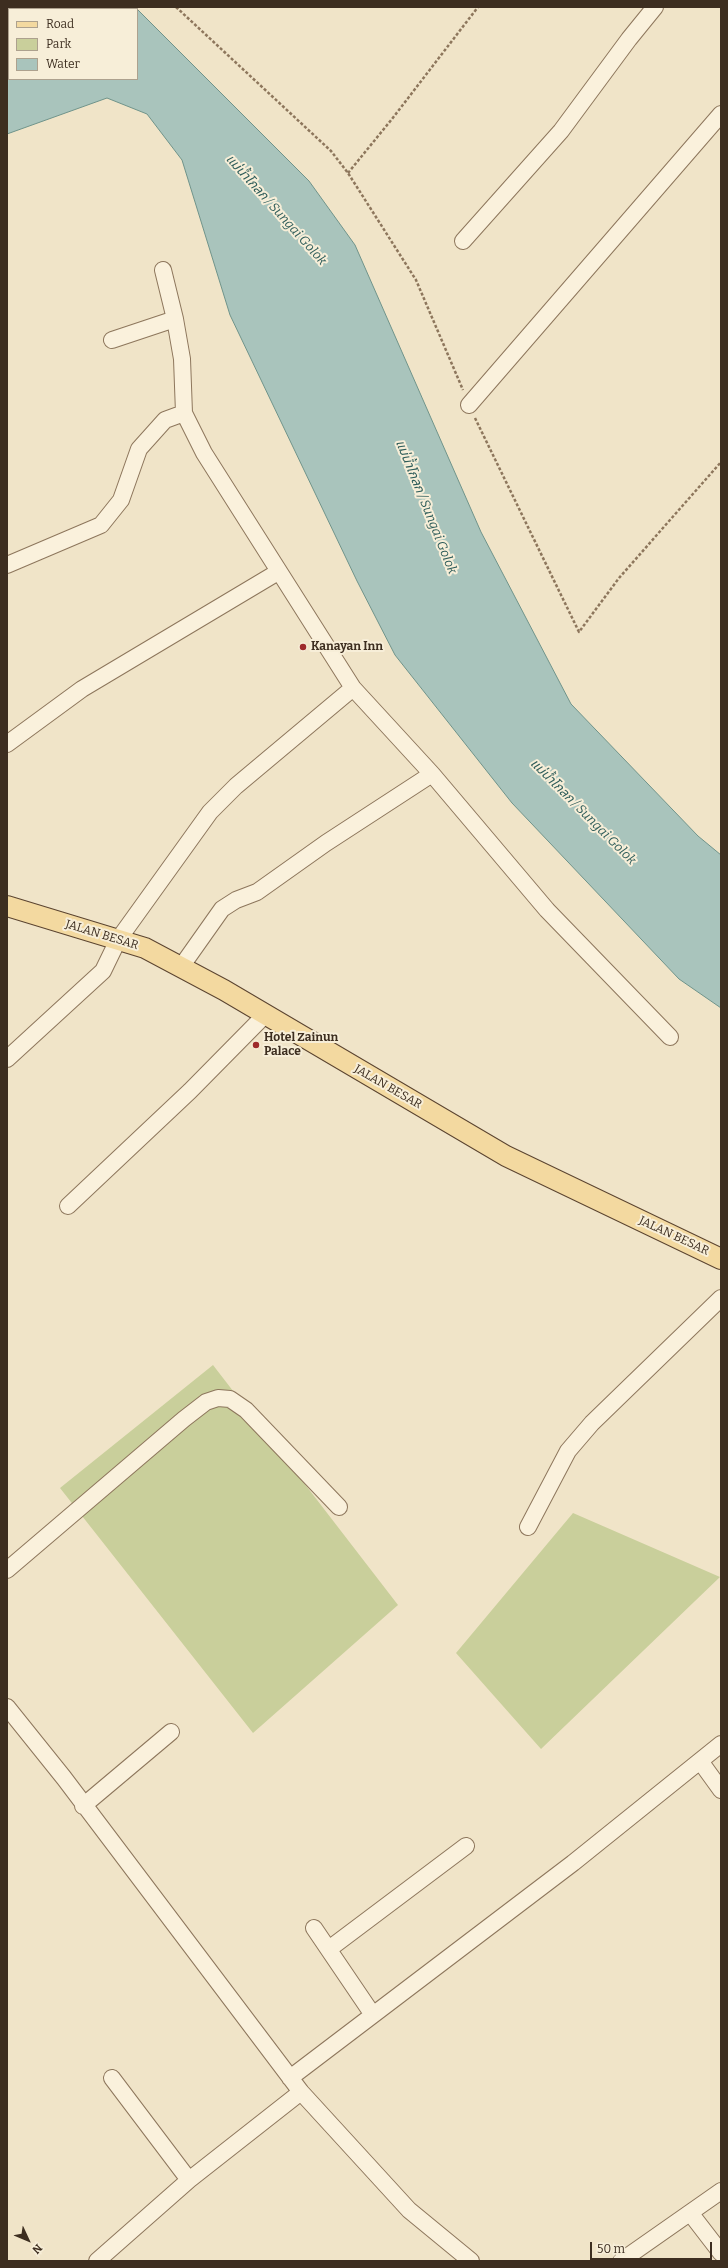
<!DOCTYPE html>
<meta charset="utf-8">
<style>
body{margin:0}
#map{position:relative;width:728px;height:2268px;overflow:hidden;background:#f0e4c8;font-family:Bitter,serif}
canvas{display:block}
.frame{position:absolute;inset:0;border:8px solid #3d2e20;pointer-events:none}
.legend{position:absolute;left:8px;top:8px;width:130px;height:72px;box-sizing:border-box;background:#f7eed8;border:1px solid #ada18e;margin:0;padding:5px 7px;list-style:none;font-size:12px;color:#3d2e20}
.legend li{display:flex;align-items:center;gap:8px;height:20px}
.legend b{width:20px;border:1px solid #ada18e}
.north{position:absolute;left:8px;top:2220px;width:40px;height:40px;-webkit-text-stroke:3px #f7eed8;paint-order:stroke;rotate:134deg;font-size:11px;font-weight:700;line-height:16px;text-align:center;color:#3d2e20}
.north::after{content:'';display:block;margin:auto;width:14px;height:18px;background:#3d2e20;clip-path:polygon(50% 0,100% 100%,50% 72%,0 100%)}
.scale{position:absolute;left:590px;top:2242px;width:122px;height:18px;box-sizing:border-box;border:2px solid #3d2e20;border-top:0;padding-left:5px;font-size:12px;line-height:14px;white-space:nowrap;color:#3d2e20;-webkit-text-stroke:3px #f7eed8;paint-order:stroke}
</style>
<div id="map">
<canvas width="728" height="2268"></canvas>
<div class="frame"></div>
<ul class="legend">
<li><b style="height:5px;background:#f3d9a0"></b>Road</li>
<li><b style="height:11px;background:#c9cf9b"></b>Park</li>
<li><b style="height:11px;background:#a9c4bc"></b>Water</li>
</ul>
<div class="north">N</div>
<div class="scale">50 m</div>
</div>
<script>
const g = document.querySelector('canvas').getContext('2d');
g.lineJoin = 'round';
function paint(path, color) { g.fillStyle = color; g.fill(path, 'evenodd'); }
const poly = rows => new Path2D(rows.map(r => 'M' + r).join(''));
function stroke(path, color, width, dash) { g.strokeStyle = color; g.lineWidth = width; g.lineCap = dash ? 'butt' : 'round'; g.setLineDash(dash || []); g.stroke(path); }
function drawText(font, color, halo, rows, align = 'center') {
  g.font = font + ' Bitter,"Noto Sans Thai",serif'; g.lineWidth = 4; g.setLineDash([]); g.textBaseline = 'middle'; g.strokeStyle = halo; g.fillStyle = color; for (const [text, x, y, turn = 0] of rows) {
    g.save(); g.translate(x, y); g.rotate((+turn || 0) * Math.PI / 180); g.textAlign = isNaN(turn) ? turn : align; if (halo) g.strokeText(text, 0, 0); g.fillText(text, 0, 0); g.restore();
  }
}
paint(poly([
 [213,1365,398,1605,253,1733,60,1488],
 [573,1513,720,1577,541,1749,456,1653]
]), '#c9cf9b');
const water = poly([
 [7,7,135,7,137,9,9,9,9,79,137,79,137,9,309,181,355,245,481,532,571,704,698,836,721,855,721,1008,679,979,512,803,395,655,357,581,230,315,182,160,147,114,107,98,7,134,7,7]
]);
paint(water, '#a9c4bc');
stroke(water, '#6f938a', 1);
const minor = poly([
 [463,241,561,131,629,39,655,7],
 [163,270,175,319,182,359,184,413,204,453,353,688,432,774,547,910,670,1037],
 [112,340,175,319],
 [469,405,721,114],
 [7,565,101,525,121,500,139,449,165,420,184,413],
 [7,744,82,689,278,572],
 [181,967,222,909,236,900,257,892,326,843,432,774],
 [7,1059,103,971,118,940,210,812,236,786,353,688],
 [68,1206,190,1091,265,1015],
 [528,1527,568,1451,592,1423,721,1298],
 [7,1570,184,1419,206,1402,218,1398,230,1399,246,1410,339,1507],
 [7,1707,64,1778,301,2092,409,2210,471,2261],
 [700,1761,721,1790],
 [83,1806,171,1732],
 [314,1928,373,2015],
 [329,1949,466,1846],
 [112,2078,189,2180],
 [290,2078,573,1863,721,1744],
 [691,2214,721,2253],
 [97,2261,189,2180,301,2092],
 [621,2261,721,2191]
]);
const major = poly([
 [7,906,145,948,224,990,506,1156,721,1259]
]);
stroke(minor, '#8d765c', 18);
stroke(major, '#5b4430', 22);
stroke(poly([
 [176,7,331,151,348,173,416,280,463,390],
 [348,173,392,119,478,7],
 [475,418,579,632,619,578,721,462]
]), '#8d765c', 2.5, [3, 2]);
stroke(minor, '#faf1dc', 16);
stroke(major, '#f3d9a0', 20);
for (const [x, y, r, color] of [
 [303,647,4,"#9e2a2b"],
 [256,1045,4,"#9e2a2b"]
]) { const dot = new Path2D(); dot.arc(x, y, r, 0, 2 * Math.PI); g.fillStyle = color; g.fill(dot); stroke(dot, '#f7eed8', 1.5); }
drawText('bold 12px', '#3d2e20', '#f7eed8', [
 ["Kanayan Inn",311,647],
 ["Hotel Zainun",264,1038],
 ["Palace",264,1052]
], 'left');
drawText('12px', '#3d2e20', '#f7eed8', [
 ["JALAN BESAR",102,935,17],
 ["JALAN BESAR",388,1087,30],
 ["JALAN BESAR",674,1236,25]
]);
drawText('italic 13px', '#2f5d5a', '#f7eed8', [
 ["แม่น้ำโกลก / Sungai Golok",276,210,48],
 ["แม่น้ำโกลก / Sungai Golok",426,507,68],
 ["แม่น้ำโกลก / Sungai Golok",583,812,45]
]);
</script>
